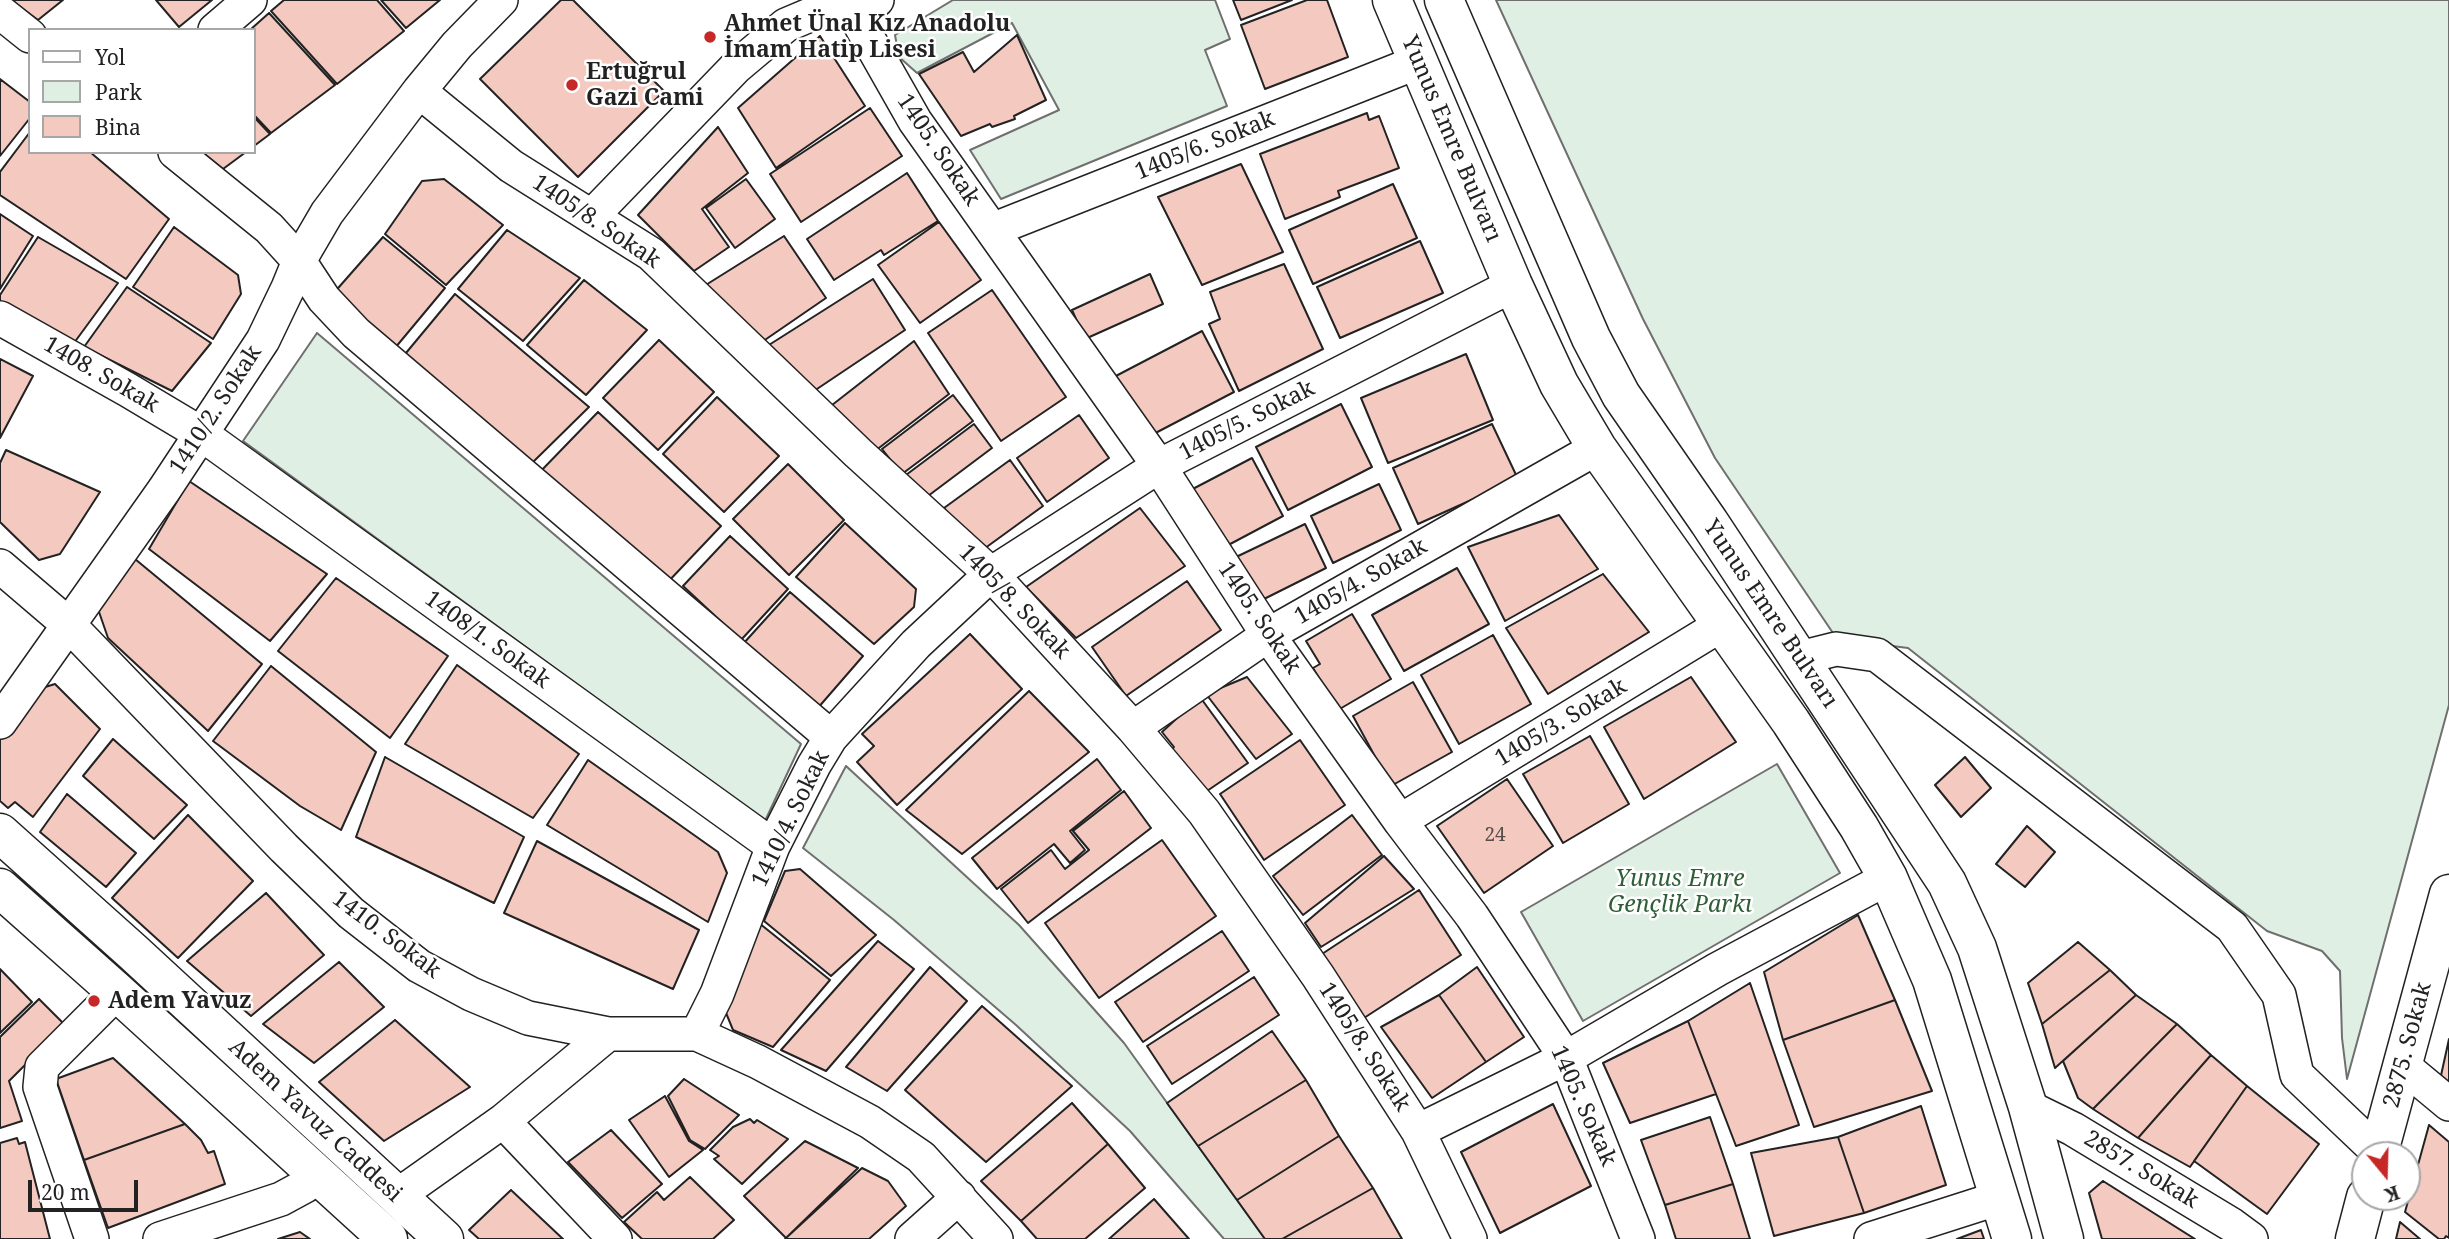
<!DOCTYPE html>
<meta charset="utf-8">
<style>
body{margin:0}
#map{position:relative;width:2449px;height:1239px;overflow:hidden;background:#fff;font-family:"Noto Serif",serif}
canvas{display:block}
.legend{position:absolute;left:28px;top:28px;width:228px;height:126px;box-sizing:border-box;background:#fff;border:2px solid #a7a7a7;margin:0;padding:9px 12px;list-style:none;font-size:21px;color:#222}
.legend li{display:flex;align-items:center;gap:14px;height:35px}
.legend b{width:35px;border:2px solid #a7a7a7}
.north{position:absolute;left:2351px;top:1141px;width:70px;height:70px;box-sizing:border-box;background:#fff;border:2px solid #a7a7a7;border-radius:50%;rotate:161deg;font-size:19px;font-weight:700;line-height:28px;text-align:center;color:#222}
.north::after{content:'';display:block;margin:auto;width:24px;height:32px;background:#c62828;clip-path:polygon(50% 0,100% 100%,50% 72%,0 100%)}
.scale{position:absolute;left:28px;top:1180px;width:110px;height:32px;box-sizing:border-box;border:4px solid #222;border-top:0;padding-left:9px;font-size:21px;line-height:24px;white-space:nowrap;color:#222;-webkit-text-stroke:5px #fff;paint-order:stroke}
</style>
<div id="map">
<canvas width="2449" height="1239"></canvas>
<ul class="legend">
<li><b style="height:9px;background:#fff"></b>Yol</li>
<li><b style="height:19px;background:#e0efe3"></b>Park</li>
<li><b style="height:19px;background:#f3c9c0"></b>Bina</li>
</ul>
<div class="north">K</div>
<div class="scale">20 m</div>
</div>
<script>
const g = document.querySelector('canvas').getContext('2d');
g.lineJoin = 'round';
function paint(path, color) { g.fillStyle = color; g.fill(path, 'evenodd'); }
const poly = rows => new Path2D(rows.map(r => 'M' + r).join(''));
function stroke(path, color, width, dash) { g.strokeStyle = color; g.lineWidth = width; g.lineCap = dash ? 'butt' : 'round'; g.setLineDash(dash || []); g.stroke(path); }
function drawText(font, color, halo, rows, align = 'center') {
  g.font = font + ' "Noto Serif",serif'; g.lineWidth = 5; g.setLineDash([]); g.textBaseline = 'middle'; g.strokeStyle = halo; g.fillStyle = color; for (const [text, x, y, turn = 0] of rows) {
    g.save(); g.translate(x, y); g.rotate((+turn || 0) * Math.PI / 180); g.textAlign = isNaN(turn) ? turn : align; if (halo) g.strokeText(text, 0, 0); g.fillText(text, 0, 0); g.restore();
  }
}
const green = poly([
 [953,0,1215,0,1230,39,1205,50,1227,106,1001,199,970,150,1059,110,1012,23,917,73,899,57,895,35,953,0],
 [1496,0,2449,0,2449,705,2347,1079,2342,1038,2340,971,2322,951,2267,931,1908,648,1837,639,1715,458,1643,319,1496,0],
 [317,333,801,744,765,821,243,441,317,333],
 [1777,764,1840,873,1583,1021,1521,912,1777,764],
 [846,766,1019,925,1124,1043,1265,1239,1224,1239,1130,1131,1016,1025,894,920,803,848,846,766]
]);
paint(green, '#e0efe3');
stroke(green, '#6f6f6f', 2);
const building = poly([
 [11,0,63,0,38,20,11,0],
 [156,0,212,0,179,27,156,0],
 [284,0,377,0,404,31,337,84,271,11,284,0],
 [381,0,440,0,406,28,381,0],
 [561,0,573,0,664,91,578,177,480,79,561,0],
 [1233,0,1292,0,1241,20,1233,0],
 [1307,0,1327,0,1348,57,1265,89,1241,25,1307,0],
 [269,13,335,85,271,133,254,115,254,30,250,30,269,13],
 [1017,35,1046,100,1014,116,1015,119,992,127,990,124,961,136,919,74,963,52,974,72,1017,35],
 [820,36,865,106,776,168,738,108,820,36],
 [0,79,30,102,30,118,0,156,0,79],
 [870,108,902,156,801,222,770,174,870,108],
 [1367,113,1369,120,1379,116,1399,168,1338,191,1340,197,1285,219,1260,154,1367,113],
 [254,117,270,134,254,146,254,117],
 [718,127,748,173,702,209,729,247,694,271,638,215,718,127],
 [30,132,30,152,90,152,169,219,126,279,0,195,0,172,30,132],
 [202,152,246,152,223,169,202,152],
 [1241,164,1283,252,1202,285,1158,197,1241,164],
 [907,173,938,221,884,255,881,250,834,280,807,239,907,173],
 [444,179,503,225,446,285,385,234,422,181,444,179],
 [746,179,775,219,735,248,706,208,746,179],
 [1393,184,1417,238,1313,284,1289,230,1393,184],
 [0,214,33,236,0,289,0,214],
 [939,222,981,280,920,323,878,265,939,222],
 [174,227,238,275,241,294,213,339,133,287,174,227],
 [507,230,580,278,523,341,458,289,507,230],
 [784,236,826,298,759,344,701,288,784,236],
 [38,237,118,283,74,343,0,301,0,295,38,237],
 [383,237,445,288,395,348,332,295,383,237],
 [1420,241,1443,293,1340,338,1317,287,1420,241],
 [1284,264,1323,349,1239,391,1209,324,1220,319,1210,292,1284,264],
 [1150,274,1163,304,1085,339,1072,310,1150,274],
 [873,279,905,330,808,395,761,350,873,279],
 [584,280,647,330,586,395,527,345,584,280],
 [127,287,211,343,172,391,84,347,127,287],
 [992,290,1066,397,1001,441,928,333,992,290],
 [455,294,589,407,530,465,401,359,455,294],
 [1202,331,1234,392,1144,439,1112,378,1202,331],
 [659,340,714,392,658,450,603,398,659,340],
 [914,341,949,394,875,451,827,409,914,341],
 [1466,354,1493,420,1388,463,1361,398,1466,354],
 [0,359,33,376,0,438,0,359],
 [953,395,973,421,902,474,882,449,953,395],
 [717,397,779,456,724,512,663,454,717,397],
 [1341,404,1372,467,1288,510,1256,447,1341,404],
 [598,412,721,526,666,584,538,474,598,412],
 [1079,415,1109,458,1047,502,1017,458,1079,415],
 [974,424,992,448,924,499,906,475,974,424],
 [1492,424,1518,479,1418,524,1393,468,1492,424],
 [6,450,100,492,60,554,39,560,0,522,0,463,6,450],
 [1252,458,1283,516,1217,551,1187,492,1252,458],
 [1010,460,1043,506,977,554,944,508,1010,460],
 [788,464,844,520,789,575,733,519,788,464],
 [189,481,327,574,270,641,149,549,189,481],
 [1379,484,1401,530,1333,563,1311,516,1379,484],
 [1140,508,1185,566,1076,638,1026,587,1140,508],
 [1559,515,1598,569,1505,621,1468,547,1559,515],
 [845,523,916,589,914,607,874,644,796,577,845,523],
 [1305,524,1326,568,1256,603,1234,558,1305,524],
 [730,536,788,589,741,640,683,586,730,536],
 [135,559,262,664,208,731,108,638,98,609,135,559],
 [1457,568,1489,624,1404,671,1372,615,1457,568],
 [1603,574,1649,632,1548,694,1506,628,1603,574],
 [336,578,448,656,390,738,278,651,336,578],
 [1187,581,1221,630,1126,696,1092,647,1187,581],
 [790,592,863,656,817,709,743,644,790,592],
 [1352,614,1391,679,1338,710,1313,668,1320,664,1306,641,1352,614],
 [970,634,1022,689,897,805,857,762,874,746,862,734,970,634],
 [1493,635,1531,704,1459,744,1421,675,1493,635],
 [457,665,579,754,533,818,405,744,457,665],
 [271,666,376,752,341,830,300,806,213,741,271,666],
 [1247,677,1292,734,1256,759,1206,694,1247,677],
 [1691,677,1736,742,1644,799,1604,727,1691,677],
 [1413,682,1452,752,1391,786,1353,716,1413,682],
 [55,684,100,729,33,817,15,802,8,808,0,801,0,735,29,692,55,684],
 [1029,691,1089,752,962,854,906,810,1029,691],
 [1200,697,1248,763,1207,791,1171,751,1174,747,1162,732,1200,697],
 [1590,736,1629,804,1563,843,1523,774,1590,736],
 [113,739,187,805,154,839,83,776,113,739],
 [1300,740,1345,805,1264,860,1220,794,1300,740],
 [385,757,524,837,494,903,356,837,385,757],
 [1965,757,1991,788,1961,817,1935,785,1965,757],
 [1097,759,1121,790,1070,831,1085,850,1070,863,1054,844,997,889,972,858,1097,759],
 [588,760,718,852,727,873,708,922,547,825,588,760],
 [1507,779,1553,846,1484,893,1437,826,1507,779],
 [1124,791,1151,828,1028,923,1001,889,1051,850,1065,869,1089,850,1073,831,1124,791],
 [67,794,136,853,106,887,40,832,67,794],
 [188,815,253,881,178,958,112,898,188,815],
 [1352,815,1382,855,1303,915,1273,876,1352,815],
 [2027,826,2055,852,2025,887,1996,864,2027,826],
 [1162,840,1216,916,1099,998,1045,923,1162,840],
 [537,841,699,930,673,989,504,913,537,841],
 [1384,856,1414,889,1321,947,1305,923,1384,856],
 [800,869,876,935,831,976,764,921,785,871,800,869],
 [1419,890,1461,955,1364,1018,1322,954,1419,890],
 [266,893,324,955,251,1016,187,961,266,893],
 [1858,915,1895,1000,1783,1040,1764,972,1858,915],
 [759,923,830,980,773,1047,733,1030,724,1008,759,923],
 [1222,931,1249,971,1143,1042,1115,1002,1222,931],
 [878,941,914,969,826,1071,781,1050,878,941],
 [2078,942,2110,970,2042,1024,2028,983,2078,942],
 [339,962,384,1007,314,1063,263,1024,339,962],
 [930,967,967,1001,887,1091,846,1067,930,967],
 [1477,967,1524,1037,1486,1062,1439,995,1477,967],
 [0,969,32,1002,0,1033,0,969],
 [2110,970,2136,995,2055,1068,2042,1024,2110,970],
 [1254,977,1279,1015,1172,1084,1147,1046,1254,977],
 [1750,983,1799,1125,1736,1146,1688,1021,1750,983],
 [1439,995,1486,1062,1432,1098,1381,1027,1439,995],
 [2136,995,2177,1024,2093,1109,2078,1098,2063,1061,2136,995],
 [39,999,65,1025,9,1081,22,1121,0,1128,0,1037,39,999],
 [1895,1000,1932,1091,1814,1127,1783,1040,1895,1000],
 [982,1006,1072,1086,986,1162,905,1090,982,1006],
 [395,1020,470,1087,384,1141,319,1082,395,1020],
 [1688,1021,1716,1094,1630,1123,1603,1063,1688,1021],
 [2177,1024,2211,1055,2138,1138,2093,1109,2177,1024],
 [1272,1031,1306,1080,1198,1146,1167,1103,1272,1031],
 [2449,1039,2449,1086,2440,1080,2449,1039],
 [2211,1055,2247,1086,2190,1167,2138,1138,2211,1055],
 [113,1058,185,1124,84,1160,56,1079,113,1058],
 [684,1079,739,1115,705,1149,690,1140,668,1096,684,1079],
 [1306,1080,1339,1136,1237,1200,1198,1146,1306,1080],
 [2247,1086,2319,1144,2267,1214,2194,1161,2247,1086],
 [665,1096,689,1141,703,1150,669,1177,629,1120,665,1096],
 [1072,1103,1108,1144,1021,1221,981,1181,1072,1103],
 [1553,1104,1591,1186,1500,1233,1461,1152,1553,1104],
 [1921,1106,1946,1185,1864,1213,1838,1137,1921,1106],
 [1710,1117,1733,1184,1665,1205,1641,1140,1710,1117],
 [750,1119,754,1123,757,1120,788,1139,742,1184,714,1159,719,1156,710,1150,733,1127,750,1119],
 [185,1124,201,1140,208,1153,214,1151,225,1184,108,1228,84,1160,185,1124],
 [2429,1125,2449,1142,2449,1238,2446,1236,2444,1239,2439,1239,2405,1212,2429,1125],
 [611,1130,662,1184,622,1218,568,1162,611,1130],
 [1339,1136,1373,1188,1282,1239,1265,1239,1237,1200,1339,1136],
 [1838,1137,1864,1213,1774,1236,1751,1153,1838,1137],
 [17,1138,19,1144,25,1142,50,1239,0,1239,0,1143,17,1138],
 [805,1141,858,1168,786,1238,744,1196,805,1141],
 [1108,1144,1145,1188,1085,1239,1037,1239,1021,1221,1108,1144],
 [862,1168,888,1181,906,1206,869,1239,785,1239,862,1168],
 [690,1177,734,1220,713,1239,642,1239,624,1222,657,1192,664,1200,690,1177],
 [2103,1181,2195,1239,2102,1239,2089,1193,2103,1181],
 [1733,1184,1750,1239,1676,1239,1665,1205,1733,1184],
 [1373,1188,1402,1239,1282,1239,1373,1188],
 [511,1190,563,1239,479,1239,469,1230,511,1190],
 [1154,1199,1189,1239,1109,1239,1154,1199],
 [2400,1222,2420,1239,2396,1239,2400,1222],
 [1981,1230,1984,1239,1957,1239,1981,1230],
 [300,1232,310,1239,278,1239,300,1232]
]);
paint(building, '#f3c9c0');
stroke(building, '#222', 2);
const minor = poly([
 [852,10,915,121,1159,466,1268,635,1400,821,1472,916,1566,1058,1638,1239],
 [0,12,30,36],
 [215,30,250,0],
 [419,91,511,166,651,254,858,453,991,574,1133,728,1204,812,1318,976,1418,1131,1470,1239],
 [175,152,269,228,299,261,324,299,356,333,831,737],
 [592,216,736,67,786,25,812,14,829,10,852,10,877,0],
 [992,230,1418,62],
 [0,318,128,390,200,433,773,846],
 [0,566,69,625,284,848,351,913,419,966,471,994,528,1018,608,1034,697,1034,758,1062,870,1122,921,1157,996,1239],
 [1800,658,1836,649,1877,655,2232,927,2279,995,2297,1075,2379,1153],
 [0,722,164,490,263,340,288,288,299,261,327,213,419,91,457,45,501,0],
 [1133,728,1268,635,1597,448],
 [1400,821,1721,625],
 [697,1034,717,994,773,846,814,765,831,737,916,644,991,574,1159,466,1513,285],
 [2402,1065,2449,1104],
 [2028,1107,2073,1129,2232,1225,2251,1239],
 [503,1121,615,1239],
 [1418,1131,1566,1058,1718,969,1888,878],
 [397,1196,503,1121,608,1034],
 [92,1239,40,1087,42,1067,117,992],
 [160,1239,281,1199,305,1186,318,1174],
 [912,1239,959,1197],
 [1871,1239,1999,1198]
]);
const tertiary = poly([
 [2378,1155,2449,894],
 [2355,1239,2366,1197]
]);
const primary = poly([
 [1392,0,1513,285,1559,384,1597,448,1791,722,1859,827,1888,878,1932,980,2012,1239],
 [1444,0,1591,338,1621,395,1709,522,1947,883,1977,948,2028,1107,2064,1239],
 [0,833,133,952,444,1239],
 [0,888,117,992,388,1239]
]);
stroke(minor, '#222', 36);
stroke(tertiary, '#222', 41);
stroke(primary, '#222', 41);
stroke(minor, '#fff', 33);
stroke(tertiary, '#fff', 38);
stroke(primary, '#fff', 38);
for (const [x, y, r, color] of [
 [710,37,7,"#c62828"],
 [572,85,7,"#c62828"],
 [94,1001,7,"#c62828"]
]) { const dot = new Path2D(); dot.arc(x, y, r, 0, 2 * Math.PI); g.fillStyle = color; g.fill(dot); stroke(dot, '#fff', 2.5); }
drawText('19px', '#564c4a', null, [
 ["24",1495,836]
]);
drawText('bold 23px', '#222', '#fff', [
 ["Ahmet Ünal Kız Anadolu",724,24],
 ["İmam Hatip Lisesi",724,50],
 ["Ertuğrul",586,72],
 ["Gazi Cami",586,98],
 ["Adem Yavuz",108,1001]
], 'left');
drawText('23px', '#222', '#fff', [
 ["Yunus Emre Bulvarı",1451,139,67],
 ["1405/6. Sokak",1205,146,-22],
 ["1405. Sokak",938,150,56],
 ["1405/8. Sokak",596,222,34],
 ["1408. Sokak",101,375,30],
 ["1410/2. Sokak",216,410,-57],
 ["1405/5. Sokak",1247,421,-27],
 ["1405/4. Sokak",1361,582,-30],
 ["1405/8. Sokak",1014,602,46],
 ["Yunus Emre Bulvarı",1770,614,56],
 ["1405. Sokak",1259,618,56],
 ["1408/1. Sokak",487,640,36],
 ["1405/3. Sokak",1561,723,-31],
 ["1410/4. Sokak",791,819,-64],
 ["1410. Sokak",386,935,37],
 ["2875. Sokak",2408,1045,-75],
 ["1405/8. Sokak",1364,1047,57],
 ["1405. Sokak",1583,1106,66],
 ["Adem Yavuz Caddesi",315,1121,43],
 ["2857. Sokak",2141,1170,31]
]);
drawText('italic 23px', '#2f5e38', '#fff', [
 ["Yunus Emre",1680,879],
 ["Gençlik Parkı",1680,905]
]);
</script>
